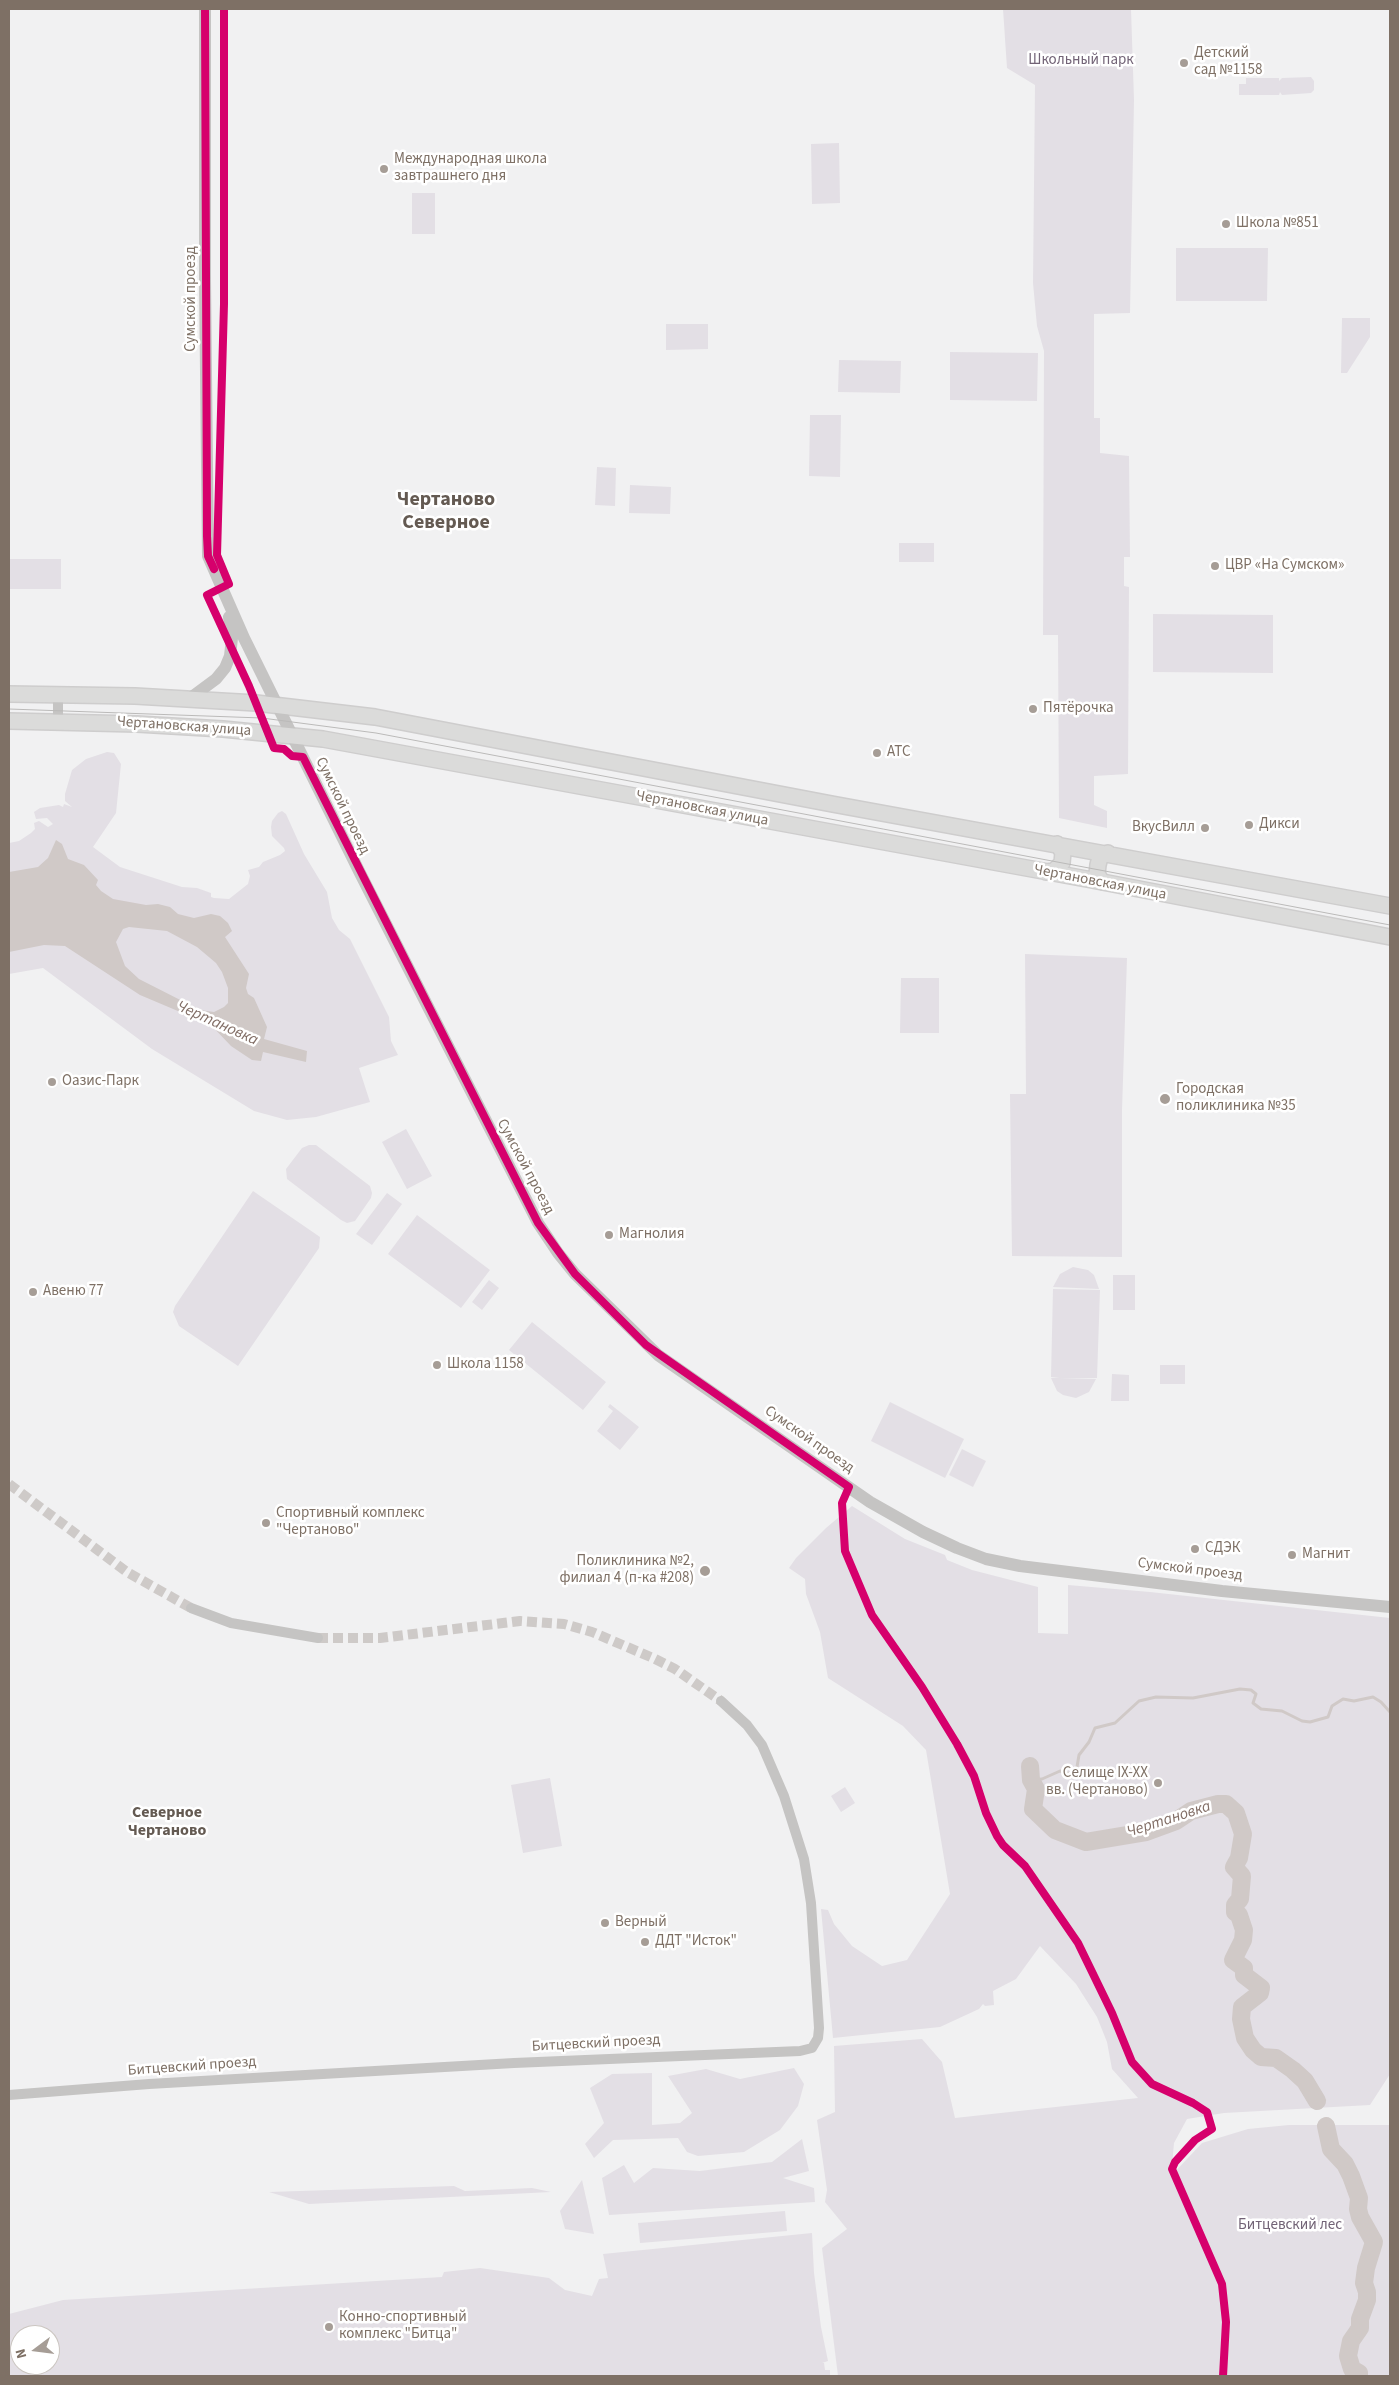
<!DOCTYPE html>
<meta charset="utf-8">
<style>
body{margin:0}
#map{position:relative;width:1399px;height:2385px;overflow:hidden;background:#f1f1f2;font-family:"Source Sans 3",sans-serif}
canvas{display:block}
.frame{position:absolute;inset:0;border:10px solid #7e7065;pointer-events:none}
.north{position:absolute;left:10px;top:2325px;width:50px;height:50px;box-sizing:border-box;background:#fff;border:1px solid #cbc6c1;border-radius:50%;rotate:255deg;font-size:14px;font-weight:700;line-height:20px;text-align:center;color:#7e7065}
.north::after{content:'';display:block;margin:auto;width:18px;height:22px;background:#a69d96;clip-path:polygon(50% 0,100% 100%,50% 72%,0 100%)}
</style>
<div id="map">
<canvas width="1399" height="2385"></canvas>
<div class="frame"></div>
<div class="north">N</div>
</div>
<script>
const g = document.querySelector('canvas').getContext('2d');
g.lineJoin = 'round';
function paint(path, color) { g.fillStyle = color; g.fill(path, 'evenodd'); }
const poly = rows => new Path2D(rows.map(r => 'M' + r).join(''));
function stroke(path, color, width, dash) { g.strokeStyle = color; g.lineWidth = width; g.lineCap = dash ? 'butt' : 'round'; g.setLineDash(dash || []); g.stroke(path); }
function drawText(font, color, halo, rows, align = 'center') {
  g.font = font + ' "Source Sans 3",sans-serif'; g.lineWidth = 5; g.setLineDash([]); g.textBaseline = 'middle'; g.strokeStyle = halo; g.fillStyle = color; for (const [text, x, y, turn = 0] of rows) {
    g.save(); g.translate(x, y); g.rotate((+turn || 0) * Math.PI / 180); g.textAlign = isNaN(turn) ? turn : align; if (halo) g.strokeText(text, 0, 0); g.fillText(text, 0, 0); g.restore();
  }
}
paint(poly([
 [1003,9,1131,9,1134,100,1130,313,1094,314,1094,418,1100,418,1100,453,1129,456,1130,557,1124,557,1124,586,1129,587,1128,774,1094,776,1094,805,1107,811,1107,828,1059,818,1058,635,1043,635,1044,351,1037,326,1033,283,1035,85,1007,68],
 [1311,77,1314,81,1314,90,1311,93,1282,95,1280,92,1279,95,1239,95,1239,84,1246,84,1246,78,1279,78,1279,81,1282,78],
 [839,143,840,203,812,204,811,144],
 [412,193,435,193,435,234,412,234],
 [1176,248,1268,248,1267,301,1176,301],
 [1342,318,1370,318,1370,337,1347,373,1341,373],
 [666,324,708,324,708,349,666,350],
 [950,352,1038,353,1037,401,950,400],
 [839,360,901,361,900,393,838,392],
 [810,415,841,415,840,477,809,476],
 [597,467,616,468,615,506,595,505],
 [630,485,671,487,670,514,629,513],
 [899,543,934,543,934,562,899,562],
 [9,559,61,559,61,589,9,589],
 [1153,614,1273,615,1273,673,1153,672],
 [107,752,114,753,121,764,116,813,93,847,120,867,182,887,197,888,211,893,211,897,214,898,229,899,248,884,250,876,248,870,259,867,263,862,280,855,285,851,284,848,272,836,271,827,272,821,278,813,282,811,286,814,304,854,327,892,332,918,339,930,350,939,389,1017,391,1041,398,1055,359,1068,370,1102,316,1117,287,1120,254,1111,152,1049,43,968,9,974,9,843,19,841,31,833,35,829,34,823,39,821,48,827,53,824,47,818,36,819,34,812,40,808,59,805,63,807,64,804,72,807,65,801,65,794,72,770,86,759],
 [1025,954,1127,958,1122,1110,1122,1257,1012,1256,1010,1094,1026,1094],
 [901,978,939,978,939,1033,900,1033],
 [406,1129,432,1176,407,1189,382,1142],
 [309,1145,316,1145,370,1186,372,1193,371,1198,355,1221,347,1223,341,1220,287,1179,286,1169,302,1148],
 [253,1191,320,1237,319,1248,238,1366,179,1326,173,1312,175,1306],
 [387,1193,402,1204,372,1245,356,1234],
 [417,1215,490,1270,461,1308,388,1254],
 [1073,1267,1088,1270,1094,1275,1099,1289,1053,1287,1060,1274],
 [1113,1275,1135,1275,1135,1310,1113,1310],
 [489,1280,499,1288,482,1310,472,1302],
 [1053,1289,1100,1290,1097,1378,1060,1378,1096,1379,1089,1392,1076,1398,1063,1395,1057,1391,1051,1378,1059,1378,1051,1377],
 [532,1322,606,1382,583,1410,509,1350],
 [1160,1365,1185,1365,1185,1384,1160,1384],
 [1112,1374,1129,1375,1129,1401,1111,1401],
 [890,1402,964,1439,945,1478,871,1441],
 [610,1404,639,1427,620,1450,597,1431,613,1411,608,1407],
 [962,1449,986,1461,973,1487,949,1475],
 [852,1506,905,1539,945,1555,947,1560,972,1570,1038,1587,1038,1633,1068,1634,1068,1585,1150,1592,1390,1618,1390,2074,1370,2105,1224,2113,1187,2119,1174,2143,1171,2176,1202,2143,1248,2129,1289,2125,1390,2125,1390,2376,838,2376,822,2248,847,2229,825,2202,827,2190,817,2120,835,2112,834,2046,922,2039,942,2062,955,2118,1138,2098,1112,2069,1107,2042,1097,2017,1076,1984,1040,1946,1016,1979,993,1991,994,2005,985,2006,983,2004,979,2009,940,2027,833,2038,821,1909,828,1910,834,1924,852,1946,882,1966,907,1960,950,1894,926,1750,903,1726,828,1678,820,1632,806,1594,805,1579,789,1568,796,1558,826,1528],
 [550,1778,562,1846,523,1853,511,1785],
 [845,1787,855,1803,841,1812,831,1796],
 [794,2068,804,2084,798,2106,780,2130,744,2152,698,2156,687,2152,678,2138,613,2140,594,2158,585,2144,604,2123,590,2088,612,2074,652,2073,652,2125,680,2123,692,2113,668,2076,706,2069,740,2079],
 [802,2139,809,2171,783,2178,814,2188,815,2202,609,2215,602,2178,624,2165,634,2183,653,2168,700,2171,772,2162],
 [582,2180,594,2234,565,2229,560,2211],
 [454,2186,465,2191,532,2188,551,2192,309,2204,269,2192],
 [785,2211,787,2231,640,2243,638,2223],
 [812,2233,814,2273,821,2327,828,2361,822,2363,824,2363,825,2370,830,2370,830,2376,9,2376,9,2314,63,2300,442,2277,444,2272,480,2268,549,2278,565,2290,592,2296,599,2279,608,2278,603,2254],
 [20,2335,50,2335,50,2365,20,2365]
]), '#e3dfe5');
paint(poly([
 [56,840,62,844,68,859,84,865,98,880,96,885,101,891,113,899,146,905,158,904,170,907,178,914,194,918,211,914,220,916,228,923,232,931,225,937,249,974,246,988,248,994,254,998,267,1027,264,1039,307,1051,306,1062,263,1052,261,1061,252,1060,231,1046,211,1025,140,995,65,946,44,945,9,952,9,872,38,867,48,858],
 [129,927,167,931,197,947,216,963,222,972,228,988,228,1003,224,1007,214,1012,200,1010,139,979,125,966,116,942,123,929],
 [1276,2058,1297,2069,1312,2081,1320,2096,1317,2101,1310,2100,1296,2076]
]), '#d0c9c7');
stroke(poly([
 [1031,1780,1042,1779,1060,1771,1071,1774,1077,1767,1079,1755,1089,1742,1095,1728,1115,1723,1139,1701,1156,1697,1193,1698,1240,1689,1251,1690,1256,1694,1253,1703,1261,1709,1282,1711,1302,1721,1310,1722,1328,1717,1332,1706,1343,1699,1354,1701,1373,1697,1381,1702,1390,1712]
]), '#d0c9c7', 3);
stroke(poly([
 [1030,1766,1031,1780,1036,1789,1033,1809,1055,1830,1086,1842,1146,1832,1176,1821,1191,1811,1218,1804,1226,1804,1236,1813,1243,1834,1239,1858,1234,1867,1242,1876,1240,1899,1235,1905,1235,1912,1239,1915,1244,1930,1243,1940,1233,1960,1244,1968,1244,1975,1261,1988,1260,1993,1242,2007,1241,2019,1245,2038,1253,2050,1261,2057,1276,2058,1293,2070,1305,2081,1317,2101],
 [1326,2126,1331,2149,1345,2164,1351,2176,1359,2198,1358,2209,1360,2217,1374,2242,1366,2268,1364,2283,1367,2292,1367,2300,1360,2319,1360,2328,1351,2341,1348,2356,1352,2369,1359,2373,1359,2376]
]), '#d0c9c7', 18);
stroke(poly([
 [9,1484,127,1572,191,1608],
 [318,1638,380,1638,520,1621,564,1624,592,1632,653,1658,675,1669,721,1701]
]), '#cecac8', 10, [10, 5]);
const secondary = poly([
 [9,694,135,696,256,703,375,717,832,804,1390,906],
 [9,721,137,724,223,729,323,739,1092,880,1390,937],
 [1046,872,1054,871,1062,863,1063,852,1057,844],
 [1102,882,1097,874,1098,865,1100,857,1108,853]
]);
stroke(secondary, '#cecdcd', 18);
stroke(poly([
 [58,721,58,694],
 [191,1608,231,1623,318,1638],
 [9,2095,149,2084,514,2063,800,2051,812,2048,818,2038,819,2028,811,1903,804,1859,784,1796,762,1745,747,1725,721,1701]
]), '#c5c4c3', 10);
stroke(poly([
 [205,9,205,281,208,556,244,638,360,873,538,1223,558,1253,575,1274,658,1355,870,1502,923,1532,957,1548,986,1559,1020,1566,1222,1591,1390,1607],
 [189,699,216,679,225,668,230,656,232,638,229,617]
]), '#c5c4c3', 12);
stroke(secondary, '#dbdbda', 15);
stroke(poly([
 [9,709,262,718,376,733,1390,925]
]), '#bbbab9', 1);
stroke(poly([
 [205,9,207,536,208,556,214,569],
 [224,9,224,304,217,555,229,584,207,595,249,686,274,748,284,749,292,756,303,757,538,1223,575,1274,646,1345,849,1487,842,1503,845,1551,872,1615,922,1687,957,1744,974,1776,986,1813,997,1836,1003,1845,1025,1866,1078,1943,1112,2013,1132,2062,1152,2084,1193,2103,1207,2112,1212,2129,1195,2140,1175,2162,1172,2169,1222,2284,1226,2322,1223,2376]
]), '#d6006c', 8);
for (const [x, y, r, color] of [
 [1184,63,5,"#a69d96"],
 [384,169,5,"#a69d96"],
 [1226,224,5,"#a69d96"],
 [1215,566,5,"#a69d96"],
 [1033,709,5,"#a69d96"],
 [877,753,5,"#a69d96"],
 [1249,825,5,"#a69d96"],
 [1205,828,5,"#a69d96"],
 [52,1082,5,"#a69d96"],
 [1165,1099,6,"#a69d96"],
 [609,1235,5,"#a69d96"],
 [33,1292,5,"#a69d96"],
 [437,1365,5,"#a69d96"],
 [266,1523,5,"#a69d96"],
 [1195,1549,5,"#a69d96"],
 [1292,1555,5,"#a69d96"],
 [705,1571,6,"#a69d96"],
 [1158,1783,5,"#a69d96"],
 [605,1923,5,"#a69d96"],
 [645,1942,5,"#a69d96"],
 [329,2327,5,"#a69d96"]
]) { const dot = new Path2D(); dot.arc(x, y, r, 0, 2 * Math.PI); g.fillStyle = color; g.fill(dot); stroke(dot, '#fff', 2); }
drawText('15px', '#7e7065', '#fff', [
 ["Детский",1194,54],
 ["сад №1158",1194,71],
 ["Международная школа",394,160],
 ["завтрашнего дня",394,177],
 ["Школа №851",1236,224],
 ["ЦВР «На Сумском»",1225,566],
 ["Пятёрочка",1043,709],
 ["АТС",887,753],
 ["Дикси",1259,825],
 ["ВкусВилл",1195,828,"right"],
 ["Оазис-Парк",62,1082],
 ["Городская",1176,1090],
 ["поликлиника №35",1176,1107],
 ["Магнолия",619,1235],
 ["Авеню 77",43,1292],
 ["Школа 1158",447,1365],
 ["Спортивный комплекс",276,1514],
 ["\"Чертаново\"",276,1531],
 ["СДЭК",1205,1549],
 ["Магнит",1302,1555],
 ["Поликлиника №2,",694,1562,"right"],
 ["филиал 4 (п-ка #208)",694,1579,"right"],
 ["Селище IX-XX",1148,1774,"right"],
 ["вв. (Чертаново)",1148,1791,"right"],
 ["Верный",615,1923],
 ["ДДТ \"Исток\"",655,1942],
 ["Конно-спортивный",339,2318],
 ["комплекс \"Битца\"",339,2335]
], 'left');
drawText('15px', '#726376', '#fff', [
 ["Школьный парк",1081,61],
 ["Битцевский лес",1290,2226]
]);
drawText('15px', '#7e7065', '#fff', [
 ["Сумской проезд",192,299,-90],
 ["Чертановская улица",184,727,4],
 ["Сумской проезд",342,806,64],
 ["Чертановская улица",702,809,11],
 ["Чертановская улица",1100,883,11],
 ["Сумской проезд",525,1167,62],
 ["Сумской проезд",809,1440,35],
 ["Сумской проезд",1190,1570,7],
 ["Битцевский проезд",596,2044,-3],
 ["Битцевский проезд",192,2067,-4]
]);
drawText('italic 16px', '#826e66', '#fff', [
 ["Чертановка",217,1024,24],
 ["Чертановка",1169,1820,-18]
]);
drawText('bold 16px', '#645a52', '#fff', [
 ["Северное",167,1813],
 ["Чертаново",167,1831]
]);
drawText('bold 20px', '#645a52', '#fff', [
 ["Чертаново",446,501],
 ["Северное",446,524]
]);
</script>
